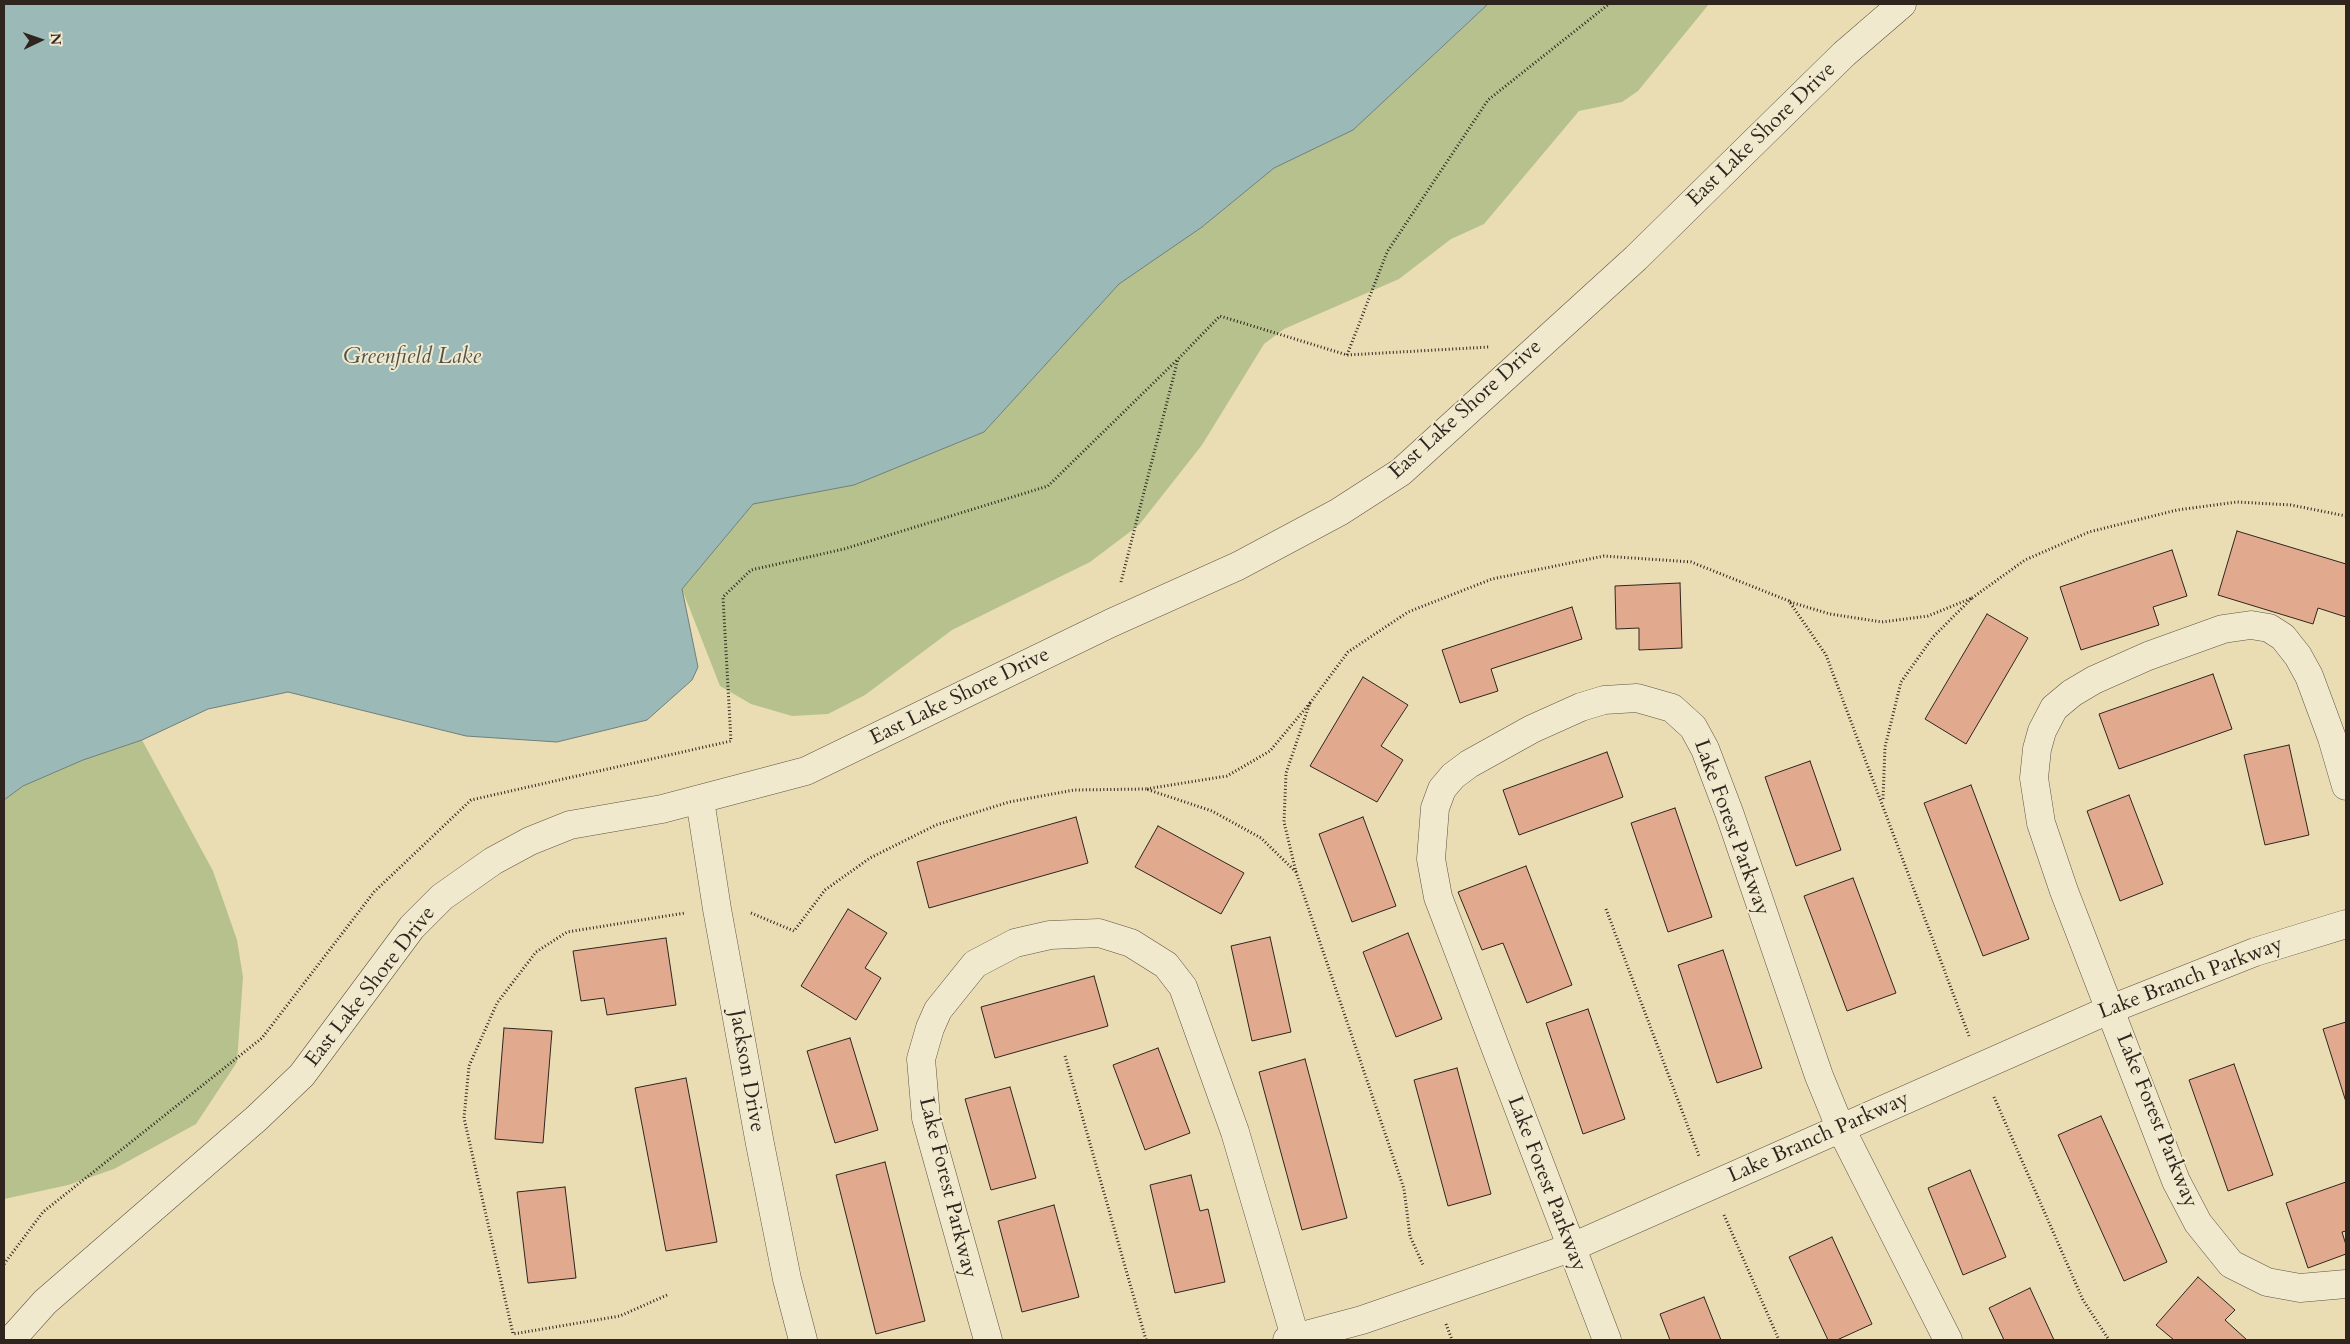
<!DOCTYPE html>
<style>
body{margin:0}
#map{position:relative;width:2350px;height:1344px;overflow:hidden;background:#eaddb3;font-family:Cardo,serif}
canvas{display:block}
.frame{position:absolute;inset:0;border:5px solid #2f251e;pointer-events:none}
.north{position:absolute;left:15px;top:15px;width:50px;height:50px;-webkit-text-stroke:4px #f1e9ce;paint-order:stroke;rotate:87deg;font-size:14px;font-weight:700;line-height:20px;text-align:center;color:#2f251e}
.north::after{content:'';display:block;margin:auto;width:18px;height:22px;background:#2f251e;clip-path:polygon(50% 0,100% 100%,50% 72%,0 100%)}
</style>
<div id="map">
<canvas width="2350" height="1344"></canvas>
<div class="frame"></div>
<div class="north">N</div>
</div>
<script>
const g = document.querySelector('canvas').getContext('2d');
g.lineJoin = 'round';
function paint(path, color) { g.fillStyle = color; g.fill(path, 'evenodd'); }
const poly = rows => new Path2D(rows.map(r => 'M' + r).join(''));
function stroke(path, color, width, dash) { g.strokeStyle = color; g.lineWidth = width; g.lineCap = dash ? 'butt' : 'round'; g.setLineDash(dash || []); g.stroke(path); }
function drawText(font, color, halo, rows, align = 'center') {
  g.font = font + ' Cardo,serif'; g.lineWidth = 4; g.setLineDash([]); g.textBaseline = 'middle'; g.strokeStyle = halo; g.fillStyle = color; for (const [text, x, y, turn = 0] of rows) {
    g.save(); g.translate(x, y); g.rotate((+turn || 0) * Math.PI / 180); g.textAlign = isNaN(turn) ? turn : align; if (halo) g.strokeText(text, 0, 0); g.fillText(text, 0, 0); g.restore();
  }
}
paint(poly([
 [1488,4,1709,4,1638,91,1622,102,1579,111,1484,224,1451,239,1399,279,1284,329,1264,344,1202,445,1139,525,1090,562,952,630,865,695,828,714,792,716,751,704,720,686,682,589,753,504,854,485,984,432,1119,284,1202,227,1274,168,1353,130],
 [142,740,213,871,237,940,243,977,237,1062,196,1124,114,1169,68,1185,4,1199,4,800,23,786,83,760]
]), '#b6c18d');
const water = poly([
 [4,4,1488,4,1353,130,1274,168,1202,227,1119,284,984,432,854,485,753,504,682,589,698,667,692,680,647,720,557,742,466,736,288,692,208,709,142,740,83,760,23,786,4,800,4,4]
]);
paint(water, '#9bbab7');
stroke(water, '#707e7a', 1);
const building = poly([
 [2237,531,2346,564,2346,617,2318,608,2313,624,2218,595,2237,531],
 [2172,550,2187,596,2153,607,2159,625,2081,650,2060,587,2172,550],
 [1680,583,1682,648,1639,650,1639,628,1616,629,1615,586,1680,583],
 [1572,607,1582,639,1491,669,1498,691,1460,703,1442,650,1572,607],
 [1987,614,2028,638,1966,744,1925,719,1987,614],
 [2213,674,2232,729,2119,769,2099,714,2213,674],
 [1363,677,1408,705,1381,746,1403,760,1377,802,1310,766,1363,677],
 [2289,745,2309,835,2265,845,2244,755,2289,745],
 [1607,752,1623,797,1519,835,1503,790,1607,752],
 [1810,761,1841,850,1796,866,1765,777,1810,761],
 [1971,785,2029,939,1983,956,1924,803,1971,785],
 [2129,795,2163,884,2120,901,2087,811,2129,795],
 [1675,808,1712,917,1668,932,1631,823,1675,808],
 [1076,817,1088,863,929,908,917,862,1076,817],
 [1363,817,1396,906,1352,922,1319,834,1363,817],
 [1158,826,1244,873,1221,914,1135,867,1158,826],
 [1526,866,1572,985,1527,1003,1503,943,1482,950,1458,892,1526,866],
 [1853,878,1896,993,1847,1011,1804,896,1853,878],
 [848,909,887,933,865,968,881,978,856,1020,801,986,848,909],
 [1408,933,1442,1019,1396,1037,1363,952,1408,933],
 [1270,937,1291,1032,1252,1041,1231,946,1270,937],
 [666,938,676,1005,607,1015,604,998,581,1001,573,951,666,938],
 [1723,950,1762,1068,1717,1083,1678,965,1723,950],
 [1094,976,1108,1026,995,1058,981,1007,1094,976],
 [1588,1009,1625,1119,1583,1134,1546,1023,1588,1009],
 [2346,1022,2346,1102,2323,1029,2346,1022],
 [504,1028,552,1031,543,1143,495,1139,504,1028],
 [850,1038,878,1130,835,1143,807,1051,850,1038],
 [1158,1048,1190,1133,1145,1150,1113,1065,1158,1048],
 [1305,1059,1347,1218,1302,1230,1259,1072,1305,1059],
 [2234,1064,2273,1175,2228,1191,2189,1080,2234,1064],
 [1457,1068,1491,1194,1448,1206,1414,1080,1457,1068],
 [686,1078,717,1242,666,1251,635,1088,686,1078],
 [1010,1087,1036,1178,991,1190,965,1099,1010,1087],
 [2101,1116,2167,1262,2124,1281,2058,1135,2101,1116],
 [885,1162,925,1321,876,1334,836,1175,885,1162],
 [1970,1170,2006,1257,1963,1275,1928,1188,1970,1170],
 [1191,1175,1200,1211,1208,1209,1225,1282,1175,1293,1150,1185,1191,1175],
 [2346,1182,2346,1231,2342,1232,2346,1245,2346,1254,2308,1268,2286,1203,2346,1182],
 [565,1187,576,1278,528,1283,517,1192,565,1187],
 [1054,1205,1079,1297,1022,1312,998,1221,1054,1205],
 [1832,1237,1872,1324,1837,1340,1828,1340,1789,1257,1832,1237],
 [2198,1277,2235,1310,2225,1320,2247,1340,2174,1340,2156,1325,2198,1277],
 [2030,1288,2054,1340,2004,1340,1989,1308,2030,1288],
 [1704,1297,1721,1340,1670,1340,1660,1314,1704,1297]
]);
paint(building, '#e1aa8f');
stroke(building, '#2f251e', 1);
const minor = poly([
 [2346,786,2332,738,2309,676,2298,656,2283,637,2269,628,2251,625,2223,629,2148,656,2094,680,2072,693,2054,708,2042,731,2037,749,2034,778,2041,823,2064,891,2176,1181,2198,1223,2231,1264,2267,1282,2300,1288,2346,1284],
 [700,800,717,909,760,1144,787,1279,803,1340],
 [11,1340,45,1302,257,1118,302,1075,412,927,442,897,493,861,530,841,570,825,662,809,806,771,1111,623,1238,566,1339,512,1401,472,1636,258,1844,54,1902,4],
 [988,1340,926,1118,921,1059,930,1028,938,1010,975,964,1015,943,1050,935,1099,933,1131,943,1166,965,1183,987,1235,1132,1296,1340],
 [1287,1340,1362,1320,1570,1248,2111,1009,2255,952,2346,924],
 [1607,1340,1438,897,1431,859,1435,808,1442,789,1453,776,1469,764,1532,729,1581,707,1604,700,1637,698,1672,708,1693,727,1705,749,1730,815,1819,1076,1840,1127,1948,1340]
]);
stroke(minor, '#5e5343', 29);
stroke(poly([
 [1347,355,1387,252,1488,100,1609,4],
 [1121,582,1178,359,1220,316,1347,355,1489,347],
 [1972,598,2025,560,2089,532,2177,510,2237,502,2291,505,2346,516],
 [1790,602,1830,614,1882,622,1928,616,1972,598,1933,637,1901,682,1885,747,1883,799],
 [1310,703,1348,652,1408,612,1492,579,1604,556,1691,562,1789,601,1826,655,1969,1036],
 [1296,872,1261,838,1212,811,1146,789,1227,776,1270,751,1310,703,1286,773,1284,822,1296,872,1404,1189,1410,1236,1423,1265],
 [1606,909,1699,1156],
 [751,913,794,931,825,890,870,858,936,825,1009,802,1074,790,1146,789],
 [1065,1056,1146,1340],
 [1994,1097,2083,1300,2109,1340],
 [1724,1215,1779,1340],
 [4,1264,43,1212,262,1038,374,892,471,800,731,741,723,597,751,570,844,549,1048,486,1178,359],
 [667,1295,620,1316,513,1334,464,1118,469,1066,497,1003,536,952,567,932,685,913],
 [1446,1324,1452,1340]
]), '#2f251e', 3, [1, 2.5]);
stroke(minor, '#f1e9ce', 28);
drawText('21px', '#2f251e', '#f1e9ce', [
 ["East Lake Shore Drive",1762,135,-44],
 ["East Lake Shore Drive",1466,410,-42],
 ["East Lake Shore Drive",960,697,-26],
 ["Lake Forest Parkway",1731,828,70],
 ["Lake Branch Parkway",2191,979,-21],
 ["East Lake Shore Drive",371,987,-52],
 ["Jackson Drive",746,1071,80],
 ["Lake Forest Parkway",2156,1121,68],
 ["Lake Branch Parkway",1819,1138,-24],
 ["Lake Forest Parkway",1546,1184,69],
 ["Lake Forest Parkway",947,1188,76]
]);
drawText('italic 22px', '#4f524c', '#f1e9ce', [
 ["Greenfield Lake",412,358]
]);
</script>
